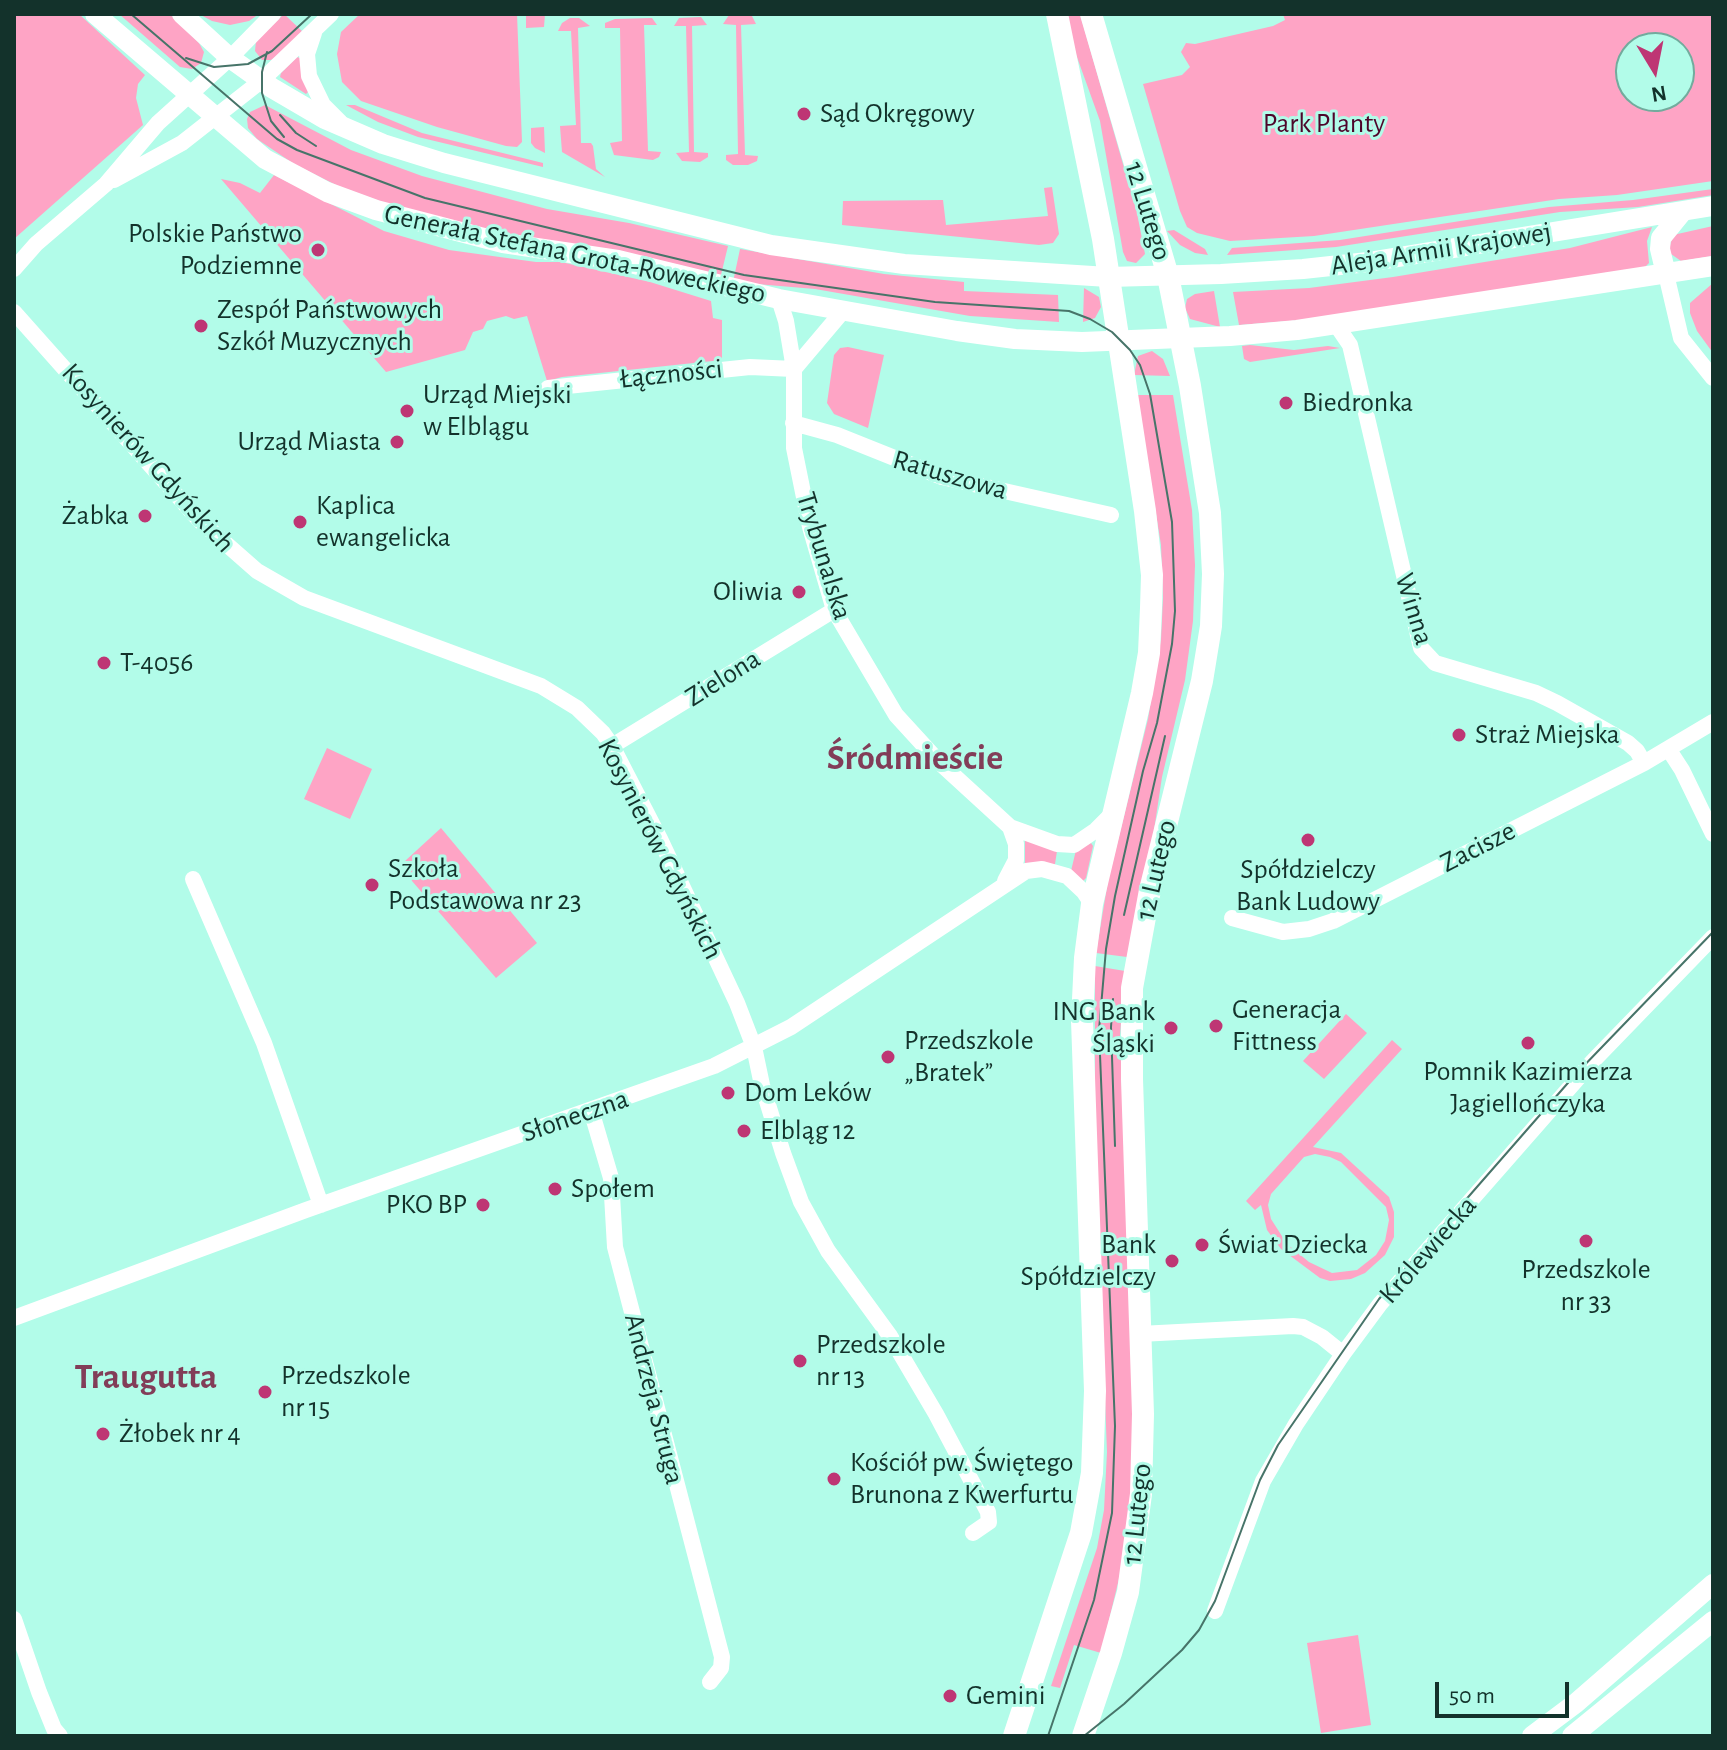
<!DOCTYPE html>
<meta charset="utf-8">
<style>
body{margin:0}
#map{position:relative;width:1727px;height:1750px;overflow:hidden;background:#b2fce9;font-family:"Alegreya Sans",sans-serif}
canvas{display:block}
.frame{position:absolute;inset:0;border:16px solid #13322b;pointer-events:none}
.north{position:absolute;left:1615px;top:32px;width:80px;height:80px;box-sizing:border-box;background:#b2fce9;border:2px solid #72ab9d;border-radius:50%;rotate:170deg;font-size:22px;font-weight:700;line-height:32px;text-align:center;color:#13322b}
.north::after{content:'';display:block;margin:auto;width:28px;height:36px;background:#be3674;clip-path:polygon(50% 0,100% 100%,50% 72%,0 100%)}
.scale{position:absolute;left:1435px;top:1682px;width:134px;height:36px;box-sizing:border-box;border:4px solid #13322b;border-top:0;padding-left:10px;font-size:24px;line-height:28px;white-space:nowrap;color:#13322b;-webkit-text-stroke:6px #b2fce9;paint-order:stroke}
</style>
<div id="map">
<canvas width="1727" height="1750"></canvas>
<div class="frame"></div>
<div class="north">N</div>
<div class="scale">50 m</div>
</div>
<script>
const g = document.querySelector('canvas').getContext('2d');
g.lineJoin = 'round';
function paint(path, color) { g.fillStyle = color; g.fill(path, 'evenodd'); }
const poly = rows => new Path2D(rows.map(r => 'M' + r).join(''));
function stroke(path, color, width, dash) { g.strokeStyle = color; g.lineWidth = width; g.lineCap = dash ? 'butt' : 'round'; g.setLineDash(dash || []); g.stroke(path); }
function drawText(font, color, halo, rows, align = 'center') {
  g.font = font + ' "Alegreya Sans",sans-serif'; g.lineWidth = 6; g.setLineDash([]); g.textBaseline = 'middle'; g.strokeStyle = halo; g.fillStyle = color; for (const [text, x, y, turn = 0] of rows) {
    g.save(); g.translate(x, y); g.rotate((+turn || 0) * Math.PI / 180); g.textAlign = isNaN(turn) ? turn : align; if (halo) g.strokeText(text, 0, 0); g.fillText(text, 0, 0); g.restore();
  }
}
paint(poly([
 [14,14,79,14,145,75,138,84,136,98,143,125,14,239],
 [119,14,170,14,199,43,204,52,201,63,192,69,180,67],
 [199,14,259,14,249,21,230,25,212,21],
 [284,14,303,32,280,54,271,60,262,60,255,51,256,41],
 [360,14,517,14,522,142,517,147,506,146,437,127,361,101,342,82,337,54,341,32],
 [526,14,545,14,544,27,526,28],
 [1067,14,1080,14,1137,213,1145,254,1136,263,1127,261,1123,252,1100,121,1073,46],
 [1283,14,1418,14,1420,16,1427,14,1713,14,1713,181,1617,195,1559,199,1314,236,1230,241,1197,233,1187,227,1180,211,1143,84,1182,75,1190,67,1181,52,1186,43,1195,44,1273,26,1285,20],
 [1631,48,1679,48,1679,96,1631,96],
 [729,15,752,16,756,24,741,25,745,155,758,156,757,161,748,165,733,165,726,160,726,155,738,154,736,25,723,24],
 [701,17,707,25,692,26,694,152,708,153,708,157,700,162,682,161,676,153,689,152,686,26,674,26,679,18],
 [570,18,579,18,590,26,578,28,581,143,591,143,593,146,596,169,605,177,562,152,560,126,576,125,571,31,558,31,562,23],
 [652,18,657,25,644,25,648,151,661,152,659,157,653,160,614,155,610,143,622,141,620,28,605,28,605,23,615,19],
 [297,57,300,58,308,92,306,94,280,77,281,73],
 [265,105,351,150,422,176,547,209,629,223,728,246,720,279,499,233,385,203,338,186,294,164,257,139,248,128,247,119,250,112],
 [346,105,355,105,422,133,543,163,543,167,418,137,378,122],
 [544,127,545,153,535,148,531,143,531,128],
 [274,175,384,231,449,250,536,262,561,262,650,282,711,301,713,318,722,320,722,360,562,377,547,381,527,316,514,319,506,316,487,321,483,329,473,332,465,350,386,372,221,179,240,183,260,193],
 [1052,187,1059,234,1053,243,1039,245,842,225,843,201,943,200,946,225,1048,216,1044,188],
 [1713,189,1713,195,1638,207,1560,212,1336,247,1227,255,1232,248,1340,240,1549,207,1633,200],
 [1713,226,1713,256,1681,261,1671,254,1669,249,1673,235],
 [1652,227,1647,241,1649,263,1645,267,1315,319,1239,325,1233,292,1309,288,1393,277,1570,248],
 [1174,230,1205,249,1208,255,1195,253,1180,245,1167,231],
 [740,249,884,274,964,282,964,291,1058,295,1059,322,970,316,815,289,733,282],
 [1713,283,1713,353,1697,331,1690,313,1690,303],
 [1084,288,1099,297,1101,307,1095,318,1083,322],
 [1214,291,1220,327,1190,319,1185,308,1187,299,1195,294],
 [1250,345,1294,350,1328,346,1340,348,1250,362,1244,359,1242,346],
 [848,347,884,355,868,428,834,414,827,403,834,355,840,348],
 [1152,351,1163,359,1170,376,1134,375,1138,356],
 [1137,395,1173,395,1192,510,1195,565,1193,621,1185,680,1162,777,1153,837,1127,957,1096,953,1108,881,1148,719,1161,639,1163,598,1161,545],
 [327,748,372,769,350,819,304,799],
 [441,828,537,943,496,978,412,881,405,861],
 [1025,840,1057,851,1055,864,1025,864],
 [1091,843,1093,846,1086,878,1083,881,1071,871,1076,850],
 [1095,966,1125,971,1120,1035,1134,1430,1133,1476,1124,1558,1101,1653,1074,1645,1060,1688,1051,1686,1097,1548,1104,1510,1107,1452,1095,1136],
 [1346,1014,1367,1033,1324,1079,1303,1061],
 [1392,1040,1402,1049,1313,1147,1341,1153,1389,1197,1394,1212,1394,1237,1385,1255,1365,1273,1351,1279,1330,1281,1320,1278,1281,1249,1267,1230,1261,1205,1255,1210,1246,1201],
 [1315,1154,1330,1157,1341,1162,1386,1207,1389,1220,1385,1241,1376,1255,1357,1270,1332,1273,1309,1262,1287,1244,1271,1219,1268,1205,1271,1194,1304,1157],
 [1358,1635,1371,1725,1321,1733,1307,1643]
]), '#fea4c5');
stroke(poly([
 [314,33,307,54,309,76,323,105,340,122],
 [114,180,182,143,261,81,331,14],
 [14,269,36,244,106,184,158,123,230,58,273,14],
 [1666,274,1681,338,1713,378],
 [779,299,786,321,794,369,794,448,810,527,834,610,896,715,939,762,1010,827,1057,844,1074,845,1096,830,1112,814],
 [14,312,199,520,257,571,304,598,541,686,577,708,603,733,612,746,660,839,737,1003,754,1047,762,1085,783,1153,801,1202,828,1251,890,1336,936,1414,988,1512,989,1522,973,1533],
 [1337,326,1350,345,1421,648,1435,663,1536,693,1557,703,1628,743,1637,751,1644,763],
 [794,369,843,311],
 [548,388,750,367,794,369],
 [793,423,837,435,942,477,1111,515],
 [612,746,834,610],
 [1669,750,1682,770,1713,834],
 [193,879,264,1043,321,1205],
 [1005,881,1016,860,1016,844,1010,827],
 [1232,918,1283,932,1309,929,1333,921,1644,763,1713,722],
 [591,1110,611,1178,615,1247,722,1657,721,1668,710,1682],
 [14,1318,306,1210,714,1066,791,1027,1026,871,1042,869,1067,876,1084,892,1092,904],
 [1140,1334,1293,1326,1303,1327,1322,1337,1343,1354],
 [1215,1611,1263,1481,1296,1424,1343,1354,1380,1304,1593,1061,1713,937],
 [14,1619,39,1692,54,1729,60,1736]
]), '#fff', 16);
stroke(poly([
 [95,14,265,159,327,192,376,210,503,243,618,260,779,299,957,331,1015,339,1082,342,1230,336,1297,330,1713,266],
 [182,14,230,58,272,88,325,119,383,144,444,163,771,245,904,264,1108,277,1221,274,1303,269,1368,262,1713,206],
 [1666,274,1660,249,1661,238,1683,211],
 [1532,1736,1576,1703,1713,1584],
 [1572,1736,1713,1621]
]), '#fff', 20);
stroke(poly([
 [1014,1736,1081,1533,1092,1473,1095,1391,1082,1020,1085,958,1092,904,1142,693,1149,653,1151,608,1152,575,1145,511,1103,239,1057,14],
 [1083,1736,1111,1653,1128,1592,1141,1494,1143,1414,1132,1079,1132,988,1150,890,1202,681,1211,626,1213,574,1210,513,1190,386,1168,276,1091,14]
]), '#fff', 22);
stroke(poly([
 [131,14,277,139,297,150,425,198,744,275,935,302,1069,311,1090,319,1112,332,1130,350,1140,365,1150,394,1172,522,1175,611,1172,644,1157,723,1143,771,1115,896,1106,949,1099,1030,1115,1426,1112,1513,1094,1600,1048,1736],
 [267,52,262,72,262,93,271,121,284,137],
 [186,58,214,67,248,64,272,51,312,14],
 [280,115,296,133,316,146],
 [1124,915,1165,736],
 [1113,999,1111,1027,1115,1146],
 [1084,1736,1124,1704,1182,1650,1199,1630,1215,1601,1260,1480,1278,1445,1379,1299,1574,1076,1713,932]
]), '#477469', 2);
for (const [x, y, r, color] of [
 [804,114,8,"#be3674"],
 [318,250,8,"#be3674"],
 [201,326,8,"#be3674"],
 [1286,403,8,"#be3674"],
 [407,411,8,"#be3674"],
 [397,442,8,"#be3674"],
 [145,516,8,"#be3674"],
 [300,522,8,"#be3674"],
 [799,592,8,"#be3674"],
 [104,663,8,"#be3674"],
 [1459,735,8,"#be3674"],
 [1308,840,8,"#be3674"],
 [372,885,8,"#be3674"],
 [1216,1026,8,"#be3674"],
 [1171,1028,8,"#be3674"],
 [1528,1043,8,"#be3674"],
 [888,1057,8,"#be3674"],
 [728,1093,8,"#be3674"],
 [744,1131,8,"#be3674"],
 [555,1189,8,"#be3674"],
 [483,1205,8,"#be3674"],
 [1586,1241,8,"#be3674"],
 [1202,1245,8,"#be3674"],
 [1172,1261,8,"#be3674"],
 [800,1361,8,"#be3674"],
 [265,1392,8,"#be3674"],
 [103,1434,8,"#be3674"],
 [834,1479,8,"#be3674"],
 [950,1696,8,"#be3674"]
]) { const dot = new Path2D(); dot.arc(x, y, r, 0, 2 * Math.PI); g.fillStyle = color; g.fill(dot); stroke(dot, '#b2fce9', 3); }
drawText('28px', '#13322b', '#b2fce9', [
 ["Sąd Okręgowy",820,114],
 ["Polskie Państwo",302,234,"right"],
 ["Podziemne",302,266,"right"],
 ["Zespół Państwowych",217,310],
 ["Szkół Muzycznych",217,342],
 ["Urząd Miejski",423,395],
 ["w Elblągu",423,427],
 ["Biedronka",1302,403],
 ["Urząd Miasta",381,442,"right"],
 ["Kaplica",316,506],
 ["ewangelicka",316,538],
 ["Żabka",129,516,"right"],
 ["Oliwia",783,592,"right"],
 ["T-4056",120,663],
 ["Straż Miejska",1475,735],
 ["Szkoła",388,869],
 ["Podstawowa nr 23",388,901],
 ["Spółdzielczy",1308,870,"center"],
 ["Bank Ludowy",1308,902,"center"],
 ["Generacja",1232,1010],
 ["Fittness",1232,1042],
 ["ING Bank",1155,1012,"right"],
 ["Śląski",1155,1044,"right"],
 ["Przedszkole",904,1041],
 ["„Bratek”",904,1073],
 ["Pomnik Kazimierza",1528,1072,"center"],
 ["Jagiellończyka",1528,1104,"center"],
 ["Dom Leków",744,1093],
 ["Elbląg 12",760,1131],
 ["Społem",571,1189],
 ["PKO BP",467,1205,"right"],
 ["Bank",1156,1245,"right"],
 ["Spółdzielczy",1156,1277,"right"],
 ["Świat Dziecka",1218,1245],
 ["Przedszkole",1586,1270,"center"],
 ["nr 33",1586,1302,"center"],
 ["Przedszkole",816,1345],
 ["nr 13",816,1377],
 ["Przedszkole",281,1376],
 ["nr 15",281,1408],
 ["Żłobek nr 4",119,1434],
 ["Kościół pw. Świętego",850,1463],
 ["Brunona z Kwerfurtu",850,1495],
 ["Gemini",966,1696]
], 'left');
drawText('28px', '#4e052a', '#b2fce9', [
 ["Park Planty",1324,124]
]);
drawText('28px', '#13322b', '#b2fce9', [
 ["12 Lutego",1148,211,73],
 ["Aleja Armii Krajowej",1441,249,-9],
 ["Generała Stefana Grota-Roweckiego",575,254,12],
 ["Łączności",671,374,-6],
 ["Kosynierów Gdyńskich",148,458,48],
 ["Ratuszowa",950,475,16],
 ["Trybunalska",824,556,73],
 ["Winna",1414,609,73],
 ["Zielona",723,678,-32],
 ["Zacisze",1478,847,-27],
 ["Kosynierów Gdyńskich",660,849,63],
 ["12 Lutego",1156,870,-77],
 ["Słoneczna",575,1116,-19],
 ["Królewiecka",1428,1250,-49],
 ["Andrzeja Struga",654,1399,76],
 ["12 Lutego",1137,1514,-84]
]);
drawText('bold 36px', '#823d58', '#b2fce9', [
 ["Śródmieście",915,758],
 ["Traugutta",146,1377]
]);
</script>
